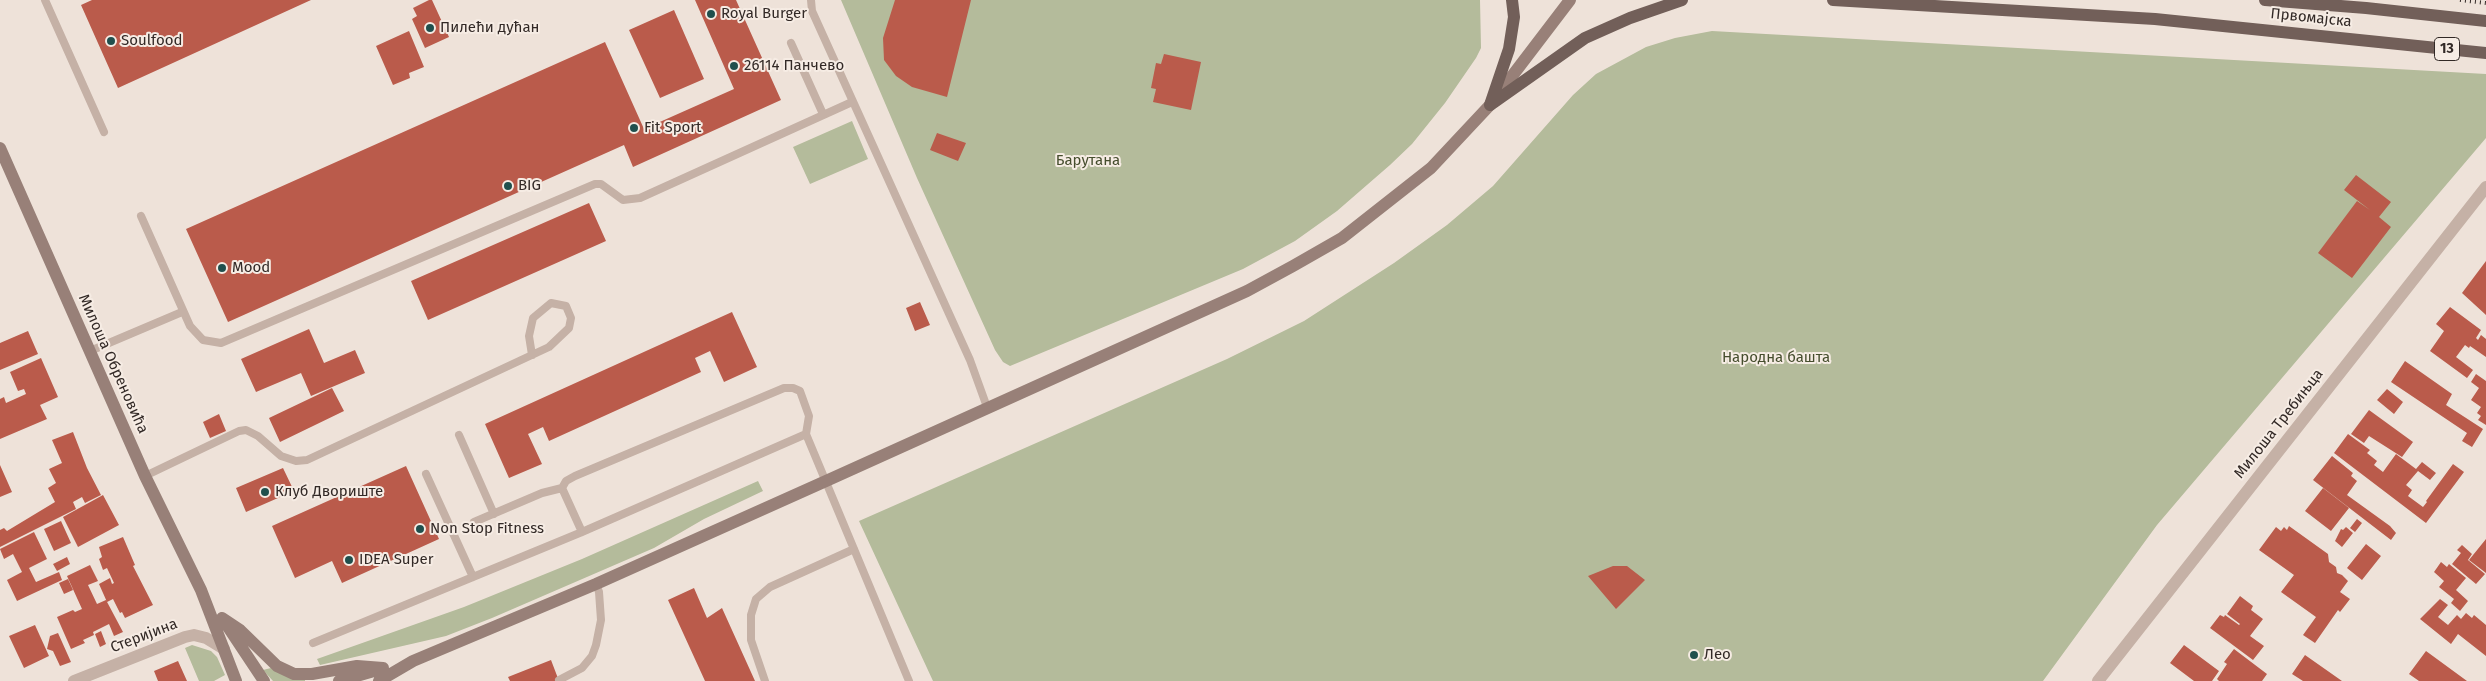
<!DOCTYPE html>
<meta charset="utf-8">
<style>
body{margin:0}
canvas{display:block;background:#eee2d9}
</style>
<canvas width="2486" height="681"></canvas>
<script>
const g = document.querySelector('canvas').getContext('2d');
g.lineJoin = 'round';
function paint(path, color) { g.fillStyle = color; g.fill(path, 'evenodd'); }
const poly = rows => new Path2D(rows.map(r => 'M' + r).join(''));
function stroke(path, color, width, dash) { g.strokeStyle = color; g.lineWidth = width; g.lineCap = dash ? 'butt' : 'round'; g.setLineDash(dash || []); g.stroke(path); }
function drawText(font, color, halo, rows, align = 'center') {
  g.font = font + ' "Fira Sans",sans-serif'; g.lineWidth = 4; g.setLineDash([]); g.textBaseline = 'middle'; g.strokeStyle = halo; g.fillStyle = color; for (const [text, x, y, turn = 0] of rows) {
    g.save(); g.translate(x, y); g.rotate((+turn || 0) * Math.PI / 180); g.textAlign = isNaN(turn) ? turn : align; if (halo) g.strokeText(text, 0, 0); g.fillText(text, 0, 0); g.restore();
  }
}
paint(poly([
 [841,0,1480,0,1481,48,1476,58,1445,103,1412,144,1390,165,1337,211,1295,241,1243,269,1010,366,1003,362,995,350,917,178],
 [1712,31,2486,74,2486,138,2157,525,2043,681,933,681,859,521,1227,359,1304,321,1394,263,1447,225,1493,186,1573,95,1596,74,1646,47,1675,38],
 [852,121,868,159,810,184,793,147],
 [758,481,763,491,704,519,654,548,492,618,446,636,420,642,320,665,317,659,464,607,582,559],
 [192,645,211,651,217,657,225,675,214,681,199,681,185,648],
 [271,668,305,679,305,681,273,681,263,670]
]), '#b4bb9b');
paint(poly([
 [92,0,311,0,118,88,81,5],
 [429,0,432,0,449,37,425,48,412,19,417,16,413,8],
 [695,0,736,0,781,100,633,167,624,145,228,322,186,229,605,42,644,129,734,89],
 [895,0,971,0,947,97,912,87,896,76,884,60,883,38],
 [674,10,704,79,660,98,629,30],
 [409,31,424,67,409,73,410,78,393,85,376,46],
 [1164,54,1201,62,1191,110,1153,102,1156,89,1151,88,1156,63,1161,64],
 [937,133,966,143,958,161,930,150],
 [2356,175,2391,202,2379,217,2391,227,2352,278,2318,253,2357,201,2370,210,2344,190],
 [589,203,606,241,428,320,411,281],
 [2486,261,2486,315,2462,293],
 [920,302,930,325,915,331,906,308],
 [2450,307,2481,330,2476,338,2478,340,2481,335,2486,339,2486,357,2470,346,2469,348,2465,345,2456,357,2473,370,2467,378,2430,351,2444,331,2436,324],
 [732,312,757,367,724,382,710,351,695,358,701,372,549,441,543,427,528,434,542,464,509,478,485,424],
 [309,329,324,363,355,350,365,373,311,396,301,373,256,392,241,359],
 [28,331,38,354,0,370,0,343],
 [41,358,58,397,40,405,47,419,0,439,0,399,4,397,6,403,26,394,24,389,18,391,10,372],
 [2405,361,2452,394,2446,405,2483,429,2472,447,2462,441,2467,433,2391,382],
 [2476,374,2486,381,2486,425,2478,420,2481,416,2477,413,2481,407,2471,400,2479,388,2471,382],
 [332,388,344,411,280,442,269,418],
 [2387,389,2403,402,2394,414,2377,400],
 [2369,410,2413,442,2402,457,2369,436,2364,443,2351,434],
 [219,414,226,431,210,438,203,422],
 [73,432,87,468,101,495,85,503,82,497,73,502,76,509,0,547,0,530,4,528,7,531,55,502,48,488,56,483,49,469,62,463,52,440],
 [2348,434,2370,450,2367,453,2377,461,2374,465,2383,472,2396,454,2416,469,2422,462,2436,473,2430,480,2418,471,2406,485,2412,490,2408,496,2423,507,2427,502,2426,501,2453,464,2464,472,2426,523,2334,453],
 [2332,456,2353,473,2351,476,2357,481,2347,495,2390,526,2396,533,2391,540,2313,480],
 [0,465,12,492,0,497],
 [406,466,439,539,342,583,332,561,295,578,272,526],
 [283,468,294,491,246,512,236,488],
 [2323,488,2349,508,2331,531,2305,511],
 [103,495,119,525,78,547,63,517],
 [2357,519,2362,523,2355,532,2350,528],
 [61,521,71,543,54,551,44,529],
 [2289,526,2328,554,2329,562,2336,567,2337,573,2342,575,2348,581,2340,592,2350,599,2340,612,2338,610,2315,643,2303,635,2316,617,2281,592,2294,575,2259,550,2276,527,2281,531,2284,527,2287,530],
 [2346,527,2353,533,2342,547,2335,541,2341,529,2343,530],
 [34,532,47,559,29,568,36,582,59,572,62,580,17,601,7,580,22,572,13,554,4,559,0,549],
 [123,537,135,565,133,566,153,605,125,618,122,612,120,613,113,599,107,602,99,584,110,578,112,584,114,583,107,568,103,570,99,559,102,557,99,547],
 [2486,539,2486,573,2469,560],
 [2366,544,2381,556,2362,580,2347,568],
 [2462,545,2472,554,2468,560,2485,574,2476,584,2452,564,2461,553,2457,550],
 [67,557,70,564,57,571,53,564],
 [2441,562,2447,567,2449,564,2466,578,2456,590,2468,601,2460,611,2451,603,2454,599,2439,587,2444,581,2434,572],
 [90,565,98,581,88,585,97,604,106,600,123,632,114,636,109,624,93,632,94,635,83,640,85,643,71,649,57,617,73,610,75,612,82,609,67,576],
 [1613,566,1627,566,1645,580,1616,609,1588,576],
 [68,579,73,590,64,594,59,583],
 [694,588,707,618,722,608,755,681,705,681,668,600],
 [2240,596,2253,606,2251,610,2263,619,2250,636,2264,646,2253,660,2210,628,2220,615,2224,617,2225,615,2239,625,2240,624,2227,614],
 [2440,599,2448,605,2438,617,2448,625,2457,615,2461,619,2466,613,2472,618,2474,615,2486,625,2486,656,2458,634,2451,644,2420,619],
 [35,625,49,656,24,668,9,636],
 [101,631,106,644,100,647,95,634],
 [58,633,71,662,60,666,53,651,47,649,50,636],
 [2184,645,2219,671,2212,681,2194,681,2170,663],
 [2234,649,2267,674,2262,681,2219,681,2217,679,2227,664,2224,662],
 [2426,651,2467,681,2419,681,2409,674],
 [2305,655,2342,681,2303,681,2292,674],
 [551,660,559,681,510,681,508,677],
 [178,661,187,681,158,681,154,671]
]), '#ba5b4b');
stroke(poly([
 [45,0,104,132],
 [811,0,812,11,970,360,987,407],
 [791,43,823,114],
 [141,216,190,326,203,340,221,343,595,184,601,184,623,200,640,198,852,102],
 [90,351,182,312],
 [459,435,494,514],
 [426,474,473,577],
 [145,476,239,431,246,430,258,436,281,456,296,461,307,460,549,347,569,328,571,318,566,306,551,303,533,318,529,336,532,355],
 [474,522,542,493,562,488],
 [582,532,562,488,566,481,575,476,784,388,793,388,800,391,809,416,806,434],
 [313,643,582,532,806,434,909,681],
 [559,680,582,668,592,656,596,645,601,620,599,592,596,584],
 [765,681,751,640,751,615,756,599,770,587,854,549]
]), '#c5b1a6', 8);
stroke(poly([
 [74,681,185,637,194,635,206,638,224,649],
 [2098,681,2486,187]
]), '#c5b1a6', 12);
stroke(poly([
 [0,148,145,476,201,590,236,681],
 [222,618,240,630,277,666,294,674,312,674,357,666,383,668],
 [226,624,264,681],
 [339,681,374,671],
 [379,681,413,661,596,584,826,481,1247,291,1293,266,1342,238,1431,168,1490,105,1570,0]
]), '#988078', 12);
stroke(poly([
 [1833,0,2155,19,2486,53],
 [2265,0,2366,8,2486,21],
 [1490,105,1585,38,1630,18,1682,0],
 [1490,105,1509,49,1514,17,1512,0]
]), '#725f59', 12);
stroke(poly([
 [2460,0,2486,3]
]), '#322926', 4, [1, 4]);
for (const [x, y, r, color] of [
 [711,14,5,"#204f4d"],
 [430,28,5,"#204f4d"],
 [111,41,5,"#204f4d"],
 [734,66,5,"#204f4d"],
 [634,128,5,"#204f4d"],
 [508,186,5,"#204f4d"],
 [222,268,5,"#204f4d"],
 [265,492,5,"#204f4d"],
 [420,529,5,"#204f4d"],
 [349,560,5,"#204f4d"],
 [1694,655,5,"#204f4d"]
]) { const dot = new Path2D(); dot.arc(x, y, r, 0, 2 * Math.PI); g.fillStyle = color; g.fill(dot); stroke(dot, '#f6ece4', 2); }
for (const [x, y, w] of [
 [2447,49,25]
]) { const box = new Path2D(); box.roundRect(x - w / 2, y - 11.5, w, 23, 4); g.fillStyle = '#f6ece4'; g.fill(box); stroke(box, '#322926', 1); }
drawText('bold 14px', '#322926', null, [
 ["13",2447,49]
]);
drawText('15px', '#322926', '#f6ece4', [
 ["Royal Burger",721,14],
 ["Пилећи дућан",440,28],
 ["Soulfood",121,41],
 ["26114 Панчево",744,66],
 ["Fit Sport",644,128],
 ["BIG",518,186],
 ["Mood",232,268],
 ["Клуб Двориште",275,492],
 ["Non Stop Fitness",430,529],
 ["IDEA Super",359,560],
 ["Лео",1704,655]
], 'left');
drawText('15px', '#322926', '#f6ece4', [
 ["Првомајска",2311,18,6],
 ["Милоша Обреновића",113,364,66],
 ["Милоша Требињца",2279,424,-52],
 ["Стеријина",144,636,-21]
]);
drawText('15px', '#454d2d', '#f6ece4', [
 ["Барутана",1088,161],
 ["Народна башта",1776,358]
]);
</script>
